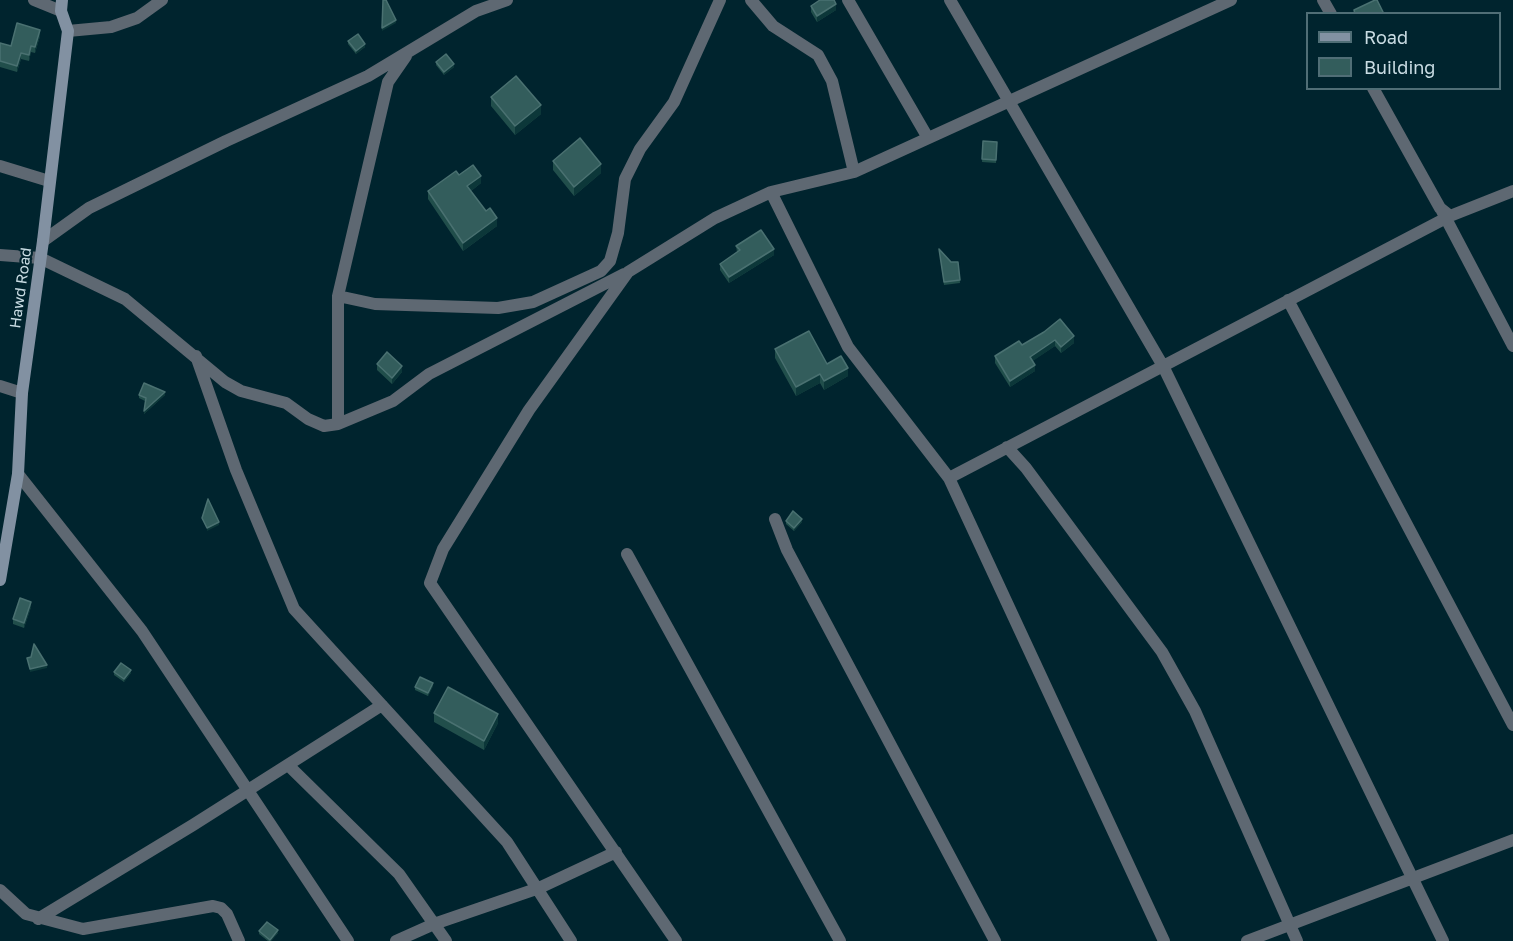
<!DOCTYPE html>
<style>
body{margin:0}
#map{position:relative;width:1513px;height:941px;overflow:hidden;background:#00242e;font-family:"Golos Text",sans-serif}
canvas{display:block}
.legend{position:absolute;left:1306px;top:12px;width:195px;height:78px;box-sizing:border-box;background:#00242e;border:2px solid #506e76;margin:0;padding:8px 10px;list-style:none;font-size:18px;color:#c9dce3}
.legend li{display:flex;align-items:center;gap:12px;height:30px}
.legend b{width:30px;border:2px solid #506e76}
</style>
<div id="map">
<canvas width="1513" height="941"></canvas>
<ul class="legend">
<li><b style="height:8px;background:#8291a2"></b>Road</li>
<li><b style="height:16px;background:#335d5c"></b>Building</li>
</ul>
</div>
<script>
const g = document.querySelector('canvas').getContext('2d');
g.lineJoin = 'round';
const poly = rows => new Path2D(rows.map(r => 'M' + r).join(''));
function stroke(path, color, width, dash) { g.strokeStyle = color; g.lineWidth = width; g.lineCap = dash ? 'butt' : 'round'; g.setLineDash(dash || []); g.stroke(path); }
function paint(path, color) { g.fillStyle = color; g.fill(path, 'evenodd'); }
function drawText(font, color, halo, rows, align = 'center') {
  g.font = font + ' "Golos Text",sans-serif'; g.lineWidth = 4.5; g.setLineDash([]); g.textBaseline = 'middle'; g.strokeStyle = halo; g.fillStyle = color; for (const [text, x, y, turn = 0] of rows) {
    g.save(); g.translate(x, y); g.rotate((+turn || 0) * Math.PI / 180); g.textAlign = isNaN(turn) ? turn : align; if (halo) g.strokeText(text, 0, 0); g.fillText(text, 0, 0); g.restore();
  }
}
stroke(poly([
 [34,0,61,11],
 [751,0,773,26,818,55,832,81,854,172],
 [848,0,928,138],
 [950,0,1163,366,1443,941],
 [1323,0,1331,14],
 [68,31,111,27,137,18,162,0],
 [1373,88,1440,208,1450,216,1513,191],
 [0,166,49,181],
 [771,192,848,347,949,478,1164,941],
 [1442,211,1513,346],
 [43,241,89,208,226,141,368,76,476,11,507,0],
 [0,255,40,258,125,299,225,382,241,391,286,403,308,419,324,426,338,424,393,401,429,374,624,274],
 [338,296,375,304,498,308,533,302,601,271,610,261,618,233,625,179,640,149,674,102,720,0],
 [1288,300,1513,725],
 [196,356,236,470,294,609,507,842,571,941],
 [0,386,22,393],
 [338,424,338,296,388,82,406,56],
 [1007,447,1026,468,1162,652,1195,711,1297,941],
 [18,474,142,631,348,941],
 [949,478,1450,216],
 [775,519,787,550,995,941],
 [627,554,840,941],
 [288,765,399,874,446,941],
 [0,890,26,914,83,929,213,906,221,908,227,914,239,941],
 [38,919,193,825,382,705],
 [396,941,434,924,539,888,616,852],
 [676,941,430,583,443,549,529,410,628,272,715,218,771,192,854,172,1231,0],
 [1247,941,1513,840]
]), '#5e6872', 12);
stroke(poly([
 [0,580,18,474,22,393,43,241,68,31,61,11,62,0]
]), '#8291a2', 12);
paint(poly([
 [811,6,836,10,817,22,811,12],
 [40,36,35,53,31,52,29,61,21,59,17,72,0,67,0,43,11,46],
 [348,41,365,47,356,54,348,44],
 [436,62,454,67,444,75,436,65],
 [491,97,541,114,515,135,491,106],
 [983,141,997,142,996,163,982,162],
 [553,161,601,173,574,196,553,170],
 [459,175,481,183,471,191,497,226,463,251,428,199,428,191],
 [736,246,774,255,729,283,720,270,720,264,737,252],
 [939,249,951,262,958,262,960,283,944,285],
 [1044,332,1074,343,1061,353,1055,346,1032,361,1035,371,1010,387,995,363,995,356,1022,345],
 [775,349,827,364,848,376,824,390,820,383,796,396,775,358],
 [377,364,402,372,392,384,377,370],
 [139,395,165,395,144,414,145,401,139,398],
 [786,521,802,522,794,531,786,524],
 [31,607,24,628,13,624,13,619],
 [114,672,131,673,124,682,114,675],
 [433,686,428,696,415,690,415,687],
 [434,713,498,723,484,750,434,722],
 [259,931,278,933,271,941,268,941,259,934]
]), '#214e4b');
paint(poly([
 [836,4,836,10,817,22,817,16],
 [396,20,396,23,382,31,382,28],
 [40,30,40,36,35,53,35,47],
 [365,44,365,47,356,54,356,51],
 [31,46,31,52,29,61,29,55],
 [21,53,21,59,17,72,17,66],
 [454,64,454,67,444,75,444,72],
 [541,105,541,114,515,135,515,126],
 [601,164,601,173,574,196,574,187],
 [481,176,481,183,467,194,467,186],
 [497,218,497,226,463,251,463,243],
 [774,249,774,255,729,283,729,277],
 [1074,336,1074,343,1061,353,1061,347],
 [1055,340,1055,346,1030,363,1030,357],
 [1035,365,1035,371,1010,387,1010,381],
 [402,366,402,372,392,384,392,378],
 [848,368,848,376,824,390,824,381],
 [820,374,820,383,796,396,796,387],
 [165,392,165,395,144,414,144,411],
 [802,519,802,522,794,531,794,528],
 [219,522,219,525,207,531,207,528],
 [31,602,31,607,24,628,24,623],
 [47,665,47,668,30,672,30,669],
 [131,670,131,673,124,682,124,679],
 [433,683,433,686,428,696,428,693],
 [498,714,498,723,484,750,484,741],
 [278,930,278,933,271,941,270,941,270,940]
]), '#0c3739');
const building = poly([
 [383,0,386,0,396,20,382,28,383,0],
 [820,0,834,0,836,4,817,16,811,6,820,0],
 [1375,0,1377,0,1384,14,1355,14,1354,10,1375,0],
 [17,23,40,30,35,47,31,46,29,55,21,53,17,66,0,61,0,43,11,46,17,23],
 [358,34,365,44,356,51,348,41,358,34],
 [446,54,454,64,444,72,436,62,446,54],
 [516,76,541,105,515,126,491,97,516,76],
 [580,138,601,164,574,187,553,161,580,138],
 [983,141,997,142,996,160,982,159,983,141],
 [473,165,481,176,467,186,486,211,490,208,497,218,463,243,428,191,456,171,459,175,473,165],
 [761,230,774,249,729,277,720,264,740,250,736,246,761,230],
 [939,249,951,262,958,262,960,280,944,282,939,249],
 [1060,319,1074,336,1061,347,1055,340,1030,357,1035,365,1010,381,995,356,1019,341,1022,345,1044,332,1060,319],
 [809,331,827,364,841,356,848,368,824,381,820,374,796,387,775,349,809,331],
 [387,352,402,366,392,378,377,364,387,352],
 [144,383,165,392,144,411,146,398,139,395,144,383],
 [208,499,219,522,207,528,202,518,208,499],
 [793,511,802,519,794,528,786,521,793,511],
 [20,598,31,602,24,623,13,619,20,598],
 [34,644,47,665,30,669,27,658,31,657,34,644],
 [121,663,131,670,124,679,114,672,121,663],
 [420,677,433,683,428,693,415,687,420,677],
 [448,687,498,714,484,741,434,713,448,687],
 [267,922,278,930,270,940,259,931,267,922]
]);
paint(building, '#335d5c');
stroke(building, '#4a7171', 1.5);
drawText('15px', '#c9dce3', '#00242e', [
 ["Hawd Road",21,288,-82]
]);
</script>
